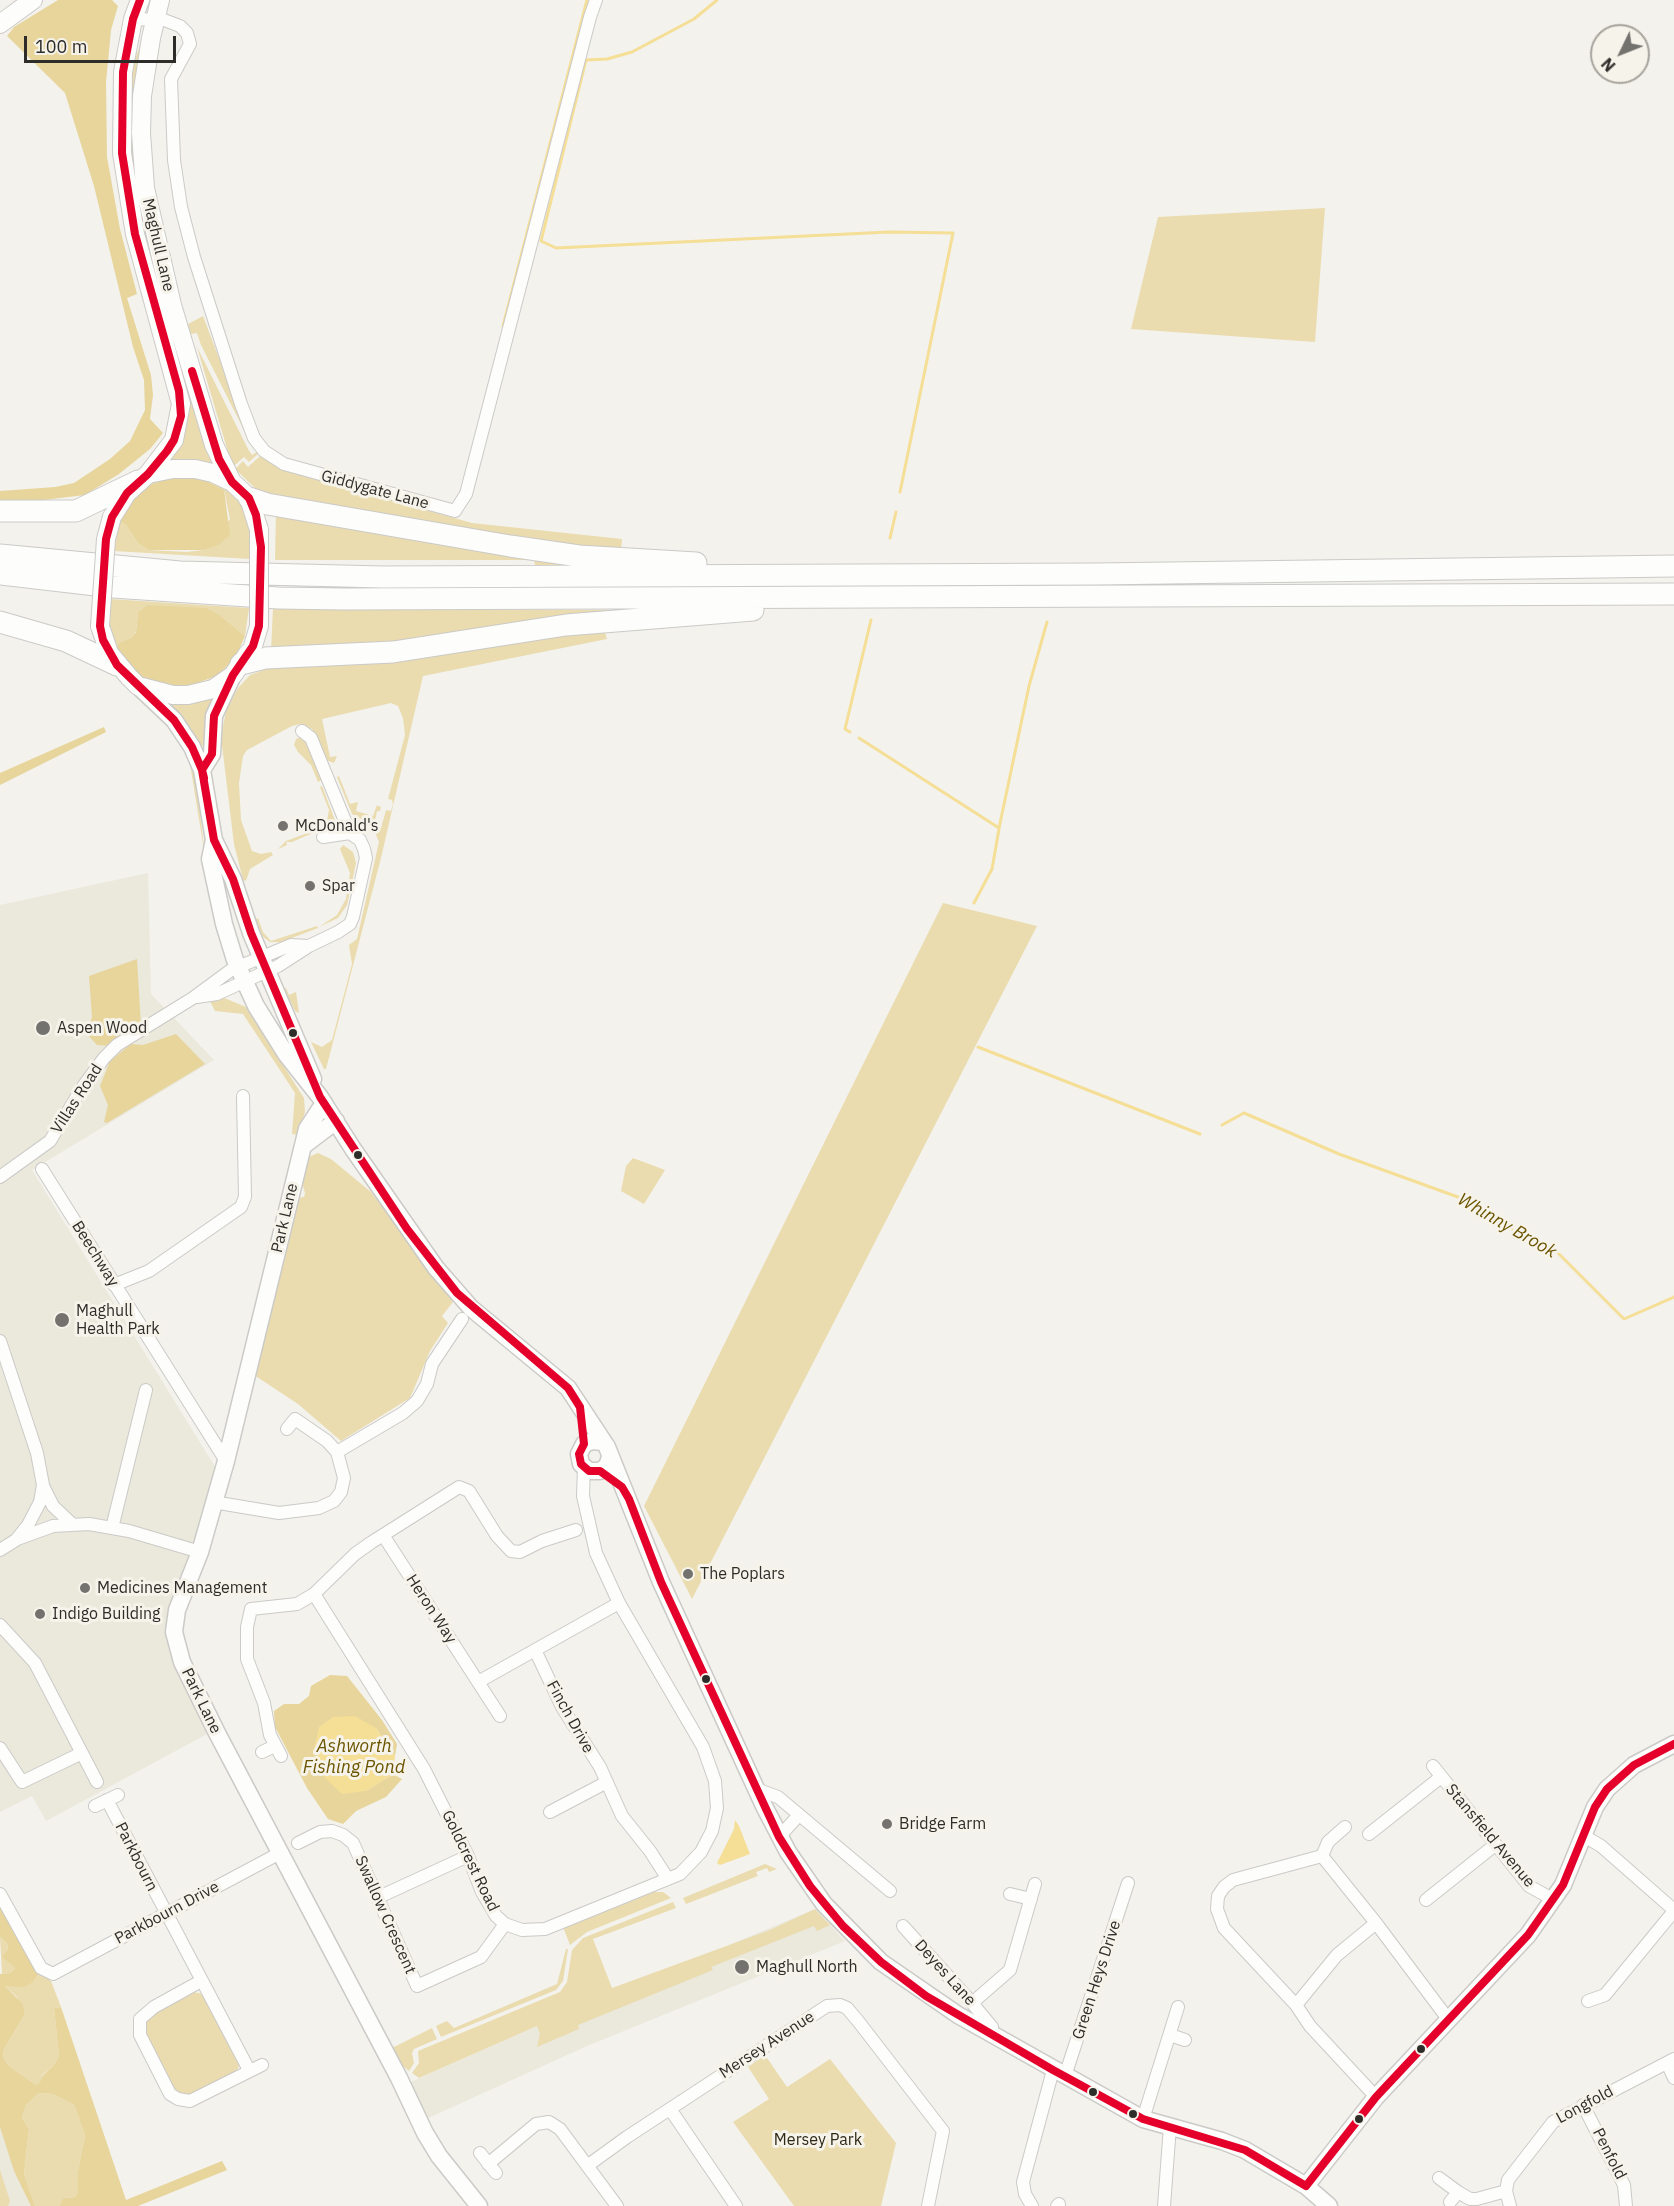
<!DOCTYPE html>
<style>
body{margin:0}
#map{position:relative;width:1674px;height:2206px;overflow:hidden;background:#f3f2ed;font-family:"IBM Plex Sans",sans-serif}
canvas{display:block}
.north{position:absolute;left:1590px;top:24px;width:60px;height:60px;box-sizing:border-box;background:#f6f3ea;border:2px solid #a6a49d;border-radius:50%;rotate:227deg;font-size:16px;font-weight:700;line-height:24px;text-align:center;color:#2e2d2a}
.north::after{content:'';display:block;margin:auto;width:21px;height:27px;background:#73726e;clip-path:polygon(50% 0,100% 100%,50% 72%,0 100%)}
.scale{position:absolute;left:24px;top:36px;width:152px;height:27px;box-sizing:border-box;border:3px solid #2e2d2a;border-top:0;padding-left:8px;font-size:18px;line-height:21px;white-space:nowrap;color:#2e2d2a;-webkit-text-stroke:4px #f6f3ea;paint-order:stroke}
</style>
<div id="map">
<canvas width="1674" height="2206"></canvas>
<div class="north">N</div>
<div class="scale">100 m</div>
</div>
<script>
const g = document.querySelector('canvas').getContext('2d');
g.lineJoin = 'round';
function paint(path, color) { g.fillStyle = color; g.fill(path, 'evenodd'); }
const poly = rows => new Path2D(rows.map(r => 'M' + r).join(''));
function stroke(path, color, width, dash) { g.strokeStyle = color; g.lineWidth = width; g.lineCap = dash ? 'butt' : 'round'; g.setLineDash(dash || []); g.stroke(path); }
function drawText(font, color, halo, rows, align = 'center') {
  g.font = font + ' "IBM Plex Sans",sans-serif'; g.lineWidth = 6; g.setLineDash([]); g.textBaseline = 'middle'; g.strokeStyle = halo; g.fillStyle = color; for (const [text, x, y, turn = 0] of rows) {
    g.save(); g.translate(x, y); g.rotate((+turn || 0) * Math.PI / 180); g.textAlign = isNaN(turn) ? turn : align; if (halo) g.strokeText(text, 0, 0); g.fillText(text, 0, 0); g.restore();
  }
}
paint(poly([
 [148,873,151,994,214,1060,32,1170,217,1470,167,1633,209,1733,46,1821,32,1796,0,1812,0,905],
 [815,1909,845,1941,587,2046,426,2119,411,2082,550,2020],
 [0,2107,33,2206,0,2206]
]), '#ebe8dc');
paint(poly([
 [143,38,135,130,215,465,168,462,181,437,128,154,132,67],
 [1325,208,1315,342,1131,329,1158,217],
 [203,316,245,427,255,446,253,448,201,345,197,333,191,334,188,324],
 [197,347,248,449,252,455,257,452,258,454,249,462,244,457,234,466,231,462],
 [260,456,284,470,472,523,622,539,621,551,570,546,276,495,256,489,235,469,243,461,248,467],
 [178,475,207,479,225,488,239,502,249,520,246,521,250,533,250,559,114,551,119,521,126,525,138,543,148,550,187,552,203,550,230,519,224,490,207,481,159,481,142,490,149,483],
 [276,512,620,565,535,565,534,560,275,560],
 [110,599,249,608,245,636,221,616,147,605,138,612,136,631,131,638,120,642,201,683,216,676,235,658,240,648,243,650,234,664,217,678,193,688,142,680,119,659,109,622],
 [273,608,344,610,679,610,455,638,271,651],
 [604,629,607,639,423,676,381,858,326,1069,324,1069,311,1042,322,1047,332,1040,352,964,349,945,357,939,379,842,372,825,352,814,337,777,339,776,350,804,358,802,356,811,373,816,377,805,381,807,380,811,377,811,374,826,381,828,386,810,391,811,393,804,392,800,388,799,405,735,403,718,398,706,391,703,322,719,330,757,337,756,334,763,326,760,312,729,300,724,292,726,247,750,243,756,239,783,241,820,252,851,261,854,271,852,273,855,250,869,246,881,243,880,234,844,221,737,226,711,238,688,250,675,269,668,270,663],
 [215,695,204,746,196,746,164,701],
 [301,737,306,741,322,780,318,782,311,765,298,752,294,745,296,739],
 [192,758,197,790,206,862,190,764],
 [322,786,336,823,292,842,286,842,287,845,278,849,286,841,321,828,327,821,329,810,320,787],
 [343,845,353,852,356,863,347,905,338,918,319,927,337,915,346,899,350,873,340,849],
 [943,903,1037,926,692,1599,644,1506],
 [258,918,263,932,271,941,317,926,318,928,281,942,270,942,262,936,256,919],
 [286,988,289,995,296,992,299,1013,295,1011,284,989],
 [222,997,246,1007,304,1098,305,1112,298,1135,292,1134,295,1093,243,1014,215,1011,210,1001],
 [318,1153,331,1159,371,1192,453,1302,442,1316,448,1323,430,1351,410,1398,341,1441,298,1404,254,1375,297,1198,304,1197,305,1193,302,1183,306,1164,309,1157],
 [633,1158,665,1170,644,1204,621,1191,626,1166],
 [765,1864,777,1869,769,1872,767,1868,756,1872,758,1876,686,1904,683,1898],
 [654,1892,663,1892,671,1898,587,1932,570,1945,563,1927],
 [673,1902,676,1908,593,1939,612,1988,770,1930,815,1909,830,1925,817,1931,814,1926,711,1967,713,1970,578,2025,579,2029,537,2047,540,2034,537,2026,419,2078,412,2073,419,2063,418,2051,560,1992,567,1982,572,1950,583,1938],
 [0,1937,7,1943,8,1949,3,1957,15,1968,10,1973,2,1974],
 [566,1949,568,1949,563,1981,556,1990,441,2037,436,2026,447,2021,454,2028,557,1984],
 [40,1972,51,1981,61,2007,54,2008,59,2056,53,2066,42,2075,39,2085,36,2085,8,2065,3,2057,4,2049,25,2014,17,1997,5,1986,33,1982],
 [193,1992,204,1994,240,2064,235,2074,188,2095,178,2092,171,2085,146,2034,144,2025,149,2017],
 [432,2028,437,2039,414,2049,412,2053,414,2063,409,2071,399,2063,392,2048],
 [765,2055,787,2087,830,2059,896,2143,881,2206,794,2206,733,2122,769,2099,748,2067],
 [39,2093,53,2094,74,2105,85,2135,78,2171,78,2192,75,2197,63,2198,59,2206,35,2206,24,2174,29,2129,22,2118,26,2105],
 [0,2170,10,2201,8,2206,0,2206]
]), '#eadcaf');
paint(poly([
 [58,0,112,0,118,6,111,30,106,82,107,157,120,229,137,294,127,298,151,375,153,395,150,419,163,433,150,449,119,474,85,495,35,501,0,501,0,491,55,487,74,483,110,459,130,441,145,410,144,380,133,347,94,186,65,93,7,36,14,27],
 [188,477,207,481,224,490,230,535,218,545,203,550,148,550,138,543,126,525,119,521,129,504,150,485,169,478],
 [147,605,206,608,221,616,245,636,235,658,216,676,192,685,177,687,143,678,133,670,116,649,120,642,131,638,136,632,138,612],
 [104,727,106,732,0,785,0,773],
 [137,959,141,1026,110,1046,97,1045,87,1034,92,1017,89,976],
 [176,1034,205,1064,107,1123,104,1122,108,1105,100,1086,110,1061,131,1044,143,1045],
 [330,1675,347,1676,382,1720,397,1744,395,1756,376,1728,366,1791,393,1774,402,1779,386,1797,356,1811,343,1824,328,1819,307,1788,275,1727,274,1711,284,1704,299,1704,309,1696,311,1686],
 [0,1900,40,1972,33,1982,24,1987,5,1986,22,2003,25,2014,4,2049,3,2057,8,2065,36,2085,39,2084,42,2076,53,2066,59,2056,54,2008,61,2007,126,2200,222,2161,227,2170,138,2206,59,2206,63,2198,75,2197,78,2192,78,2171,85,2135,74,2105,53,2094,39,2093,26,2105,22,2118,29,2129,24,2174,35,2206,31,2206,14,2171,0,2127,0,1974,10,1973,15,1968,2,1957,8,1949,7,1943,0,1937]
]), '#e7d59b');
paint(poly([
 [355,1716,376,1728,395,1756,393,1774,366,1791,342,1794,325,1778,314,1749,319,1727,333,1717],
 [735,1820,739,1826,750,1854,720,1865,717,1863,734,1829]
]), '#f5de96');
stroke(poly([
 [717,0,694,19,632,52,607,59,586,60,541,241,556,248,889,232,953,233,900,492],
 [503,326,587,0],
 [890,538,896,512],
 [850,732,845,729,871,620],
 [859,738,999,828,1029,686,1047,622],
 [974,903,992,869,999,829],
 [978,1047,1200,1134],
 [1222,1125,1244,1113,1339,1154,1469,1201,1500,1223,1558,1253,1624,1319,1674,1297]
]), '#f5de96', 3);
const street = poly([
 [133,19,164,20,180,26,187,33,190,44,171,79,174,160,181,207,194,257,241,404,254,438,264,451,284,464,455,511,466,494,590,17,596,0],
 [323,837,350,833],
 [197,997,217,994,278,966,309,946,338,932,350,924,353,917,366,858,364,849,360,840,350,833,311,738,302,731],
 [42,1169,226,1461],
 [0,1177,50,1141,82,1088,104,1058,117,1045,193,998,231,970,291,945,309,946],
 [114,1285,149,1271,241,1207,245,1197,243,1096],
 [0,1341,37,1453,43,1485,40,1502,28,1525,16,1540,0,1550],
 [337,1452,403,1413,417,1401,427,1384,432,1364,462,1319],
 [43,1486,53,1506,71,1523],
 [213,1502,279,1513,319,1508,334,1501,341,1492,344,1478,337,1452,327,1441,295,1419,287,1429],
 [112,1528,146,1390],
 [383,1535,500,1716],
 [20,1538,53,1526,89,1524,129,1531,200,1552],
 [314,1594,424,1769,468,1856,482,1892,496,1916,505,1924,522,1930,545,1929,680,1874,701,1852,712,1831,717,1808,715,1781,703,1747,619,1603,596,1553,583,1496,584,1467],
 [0,1625,35,1663,97,1782],
 [535,1650,562,1707,600,1767,622,1816,650,1851,668,1879],
 [478,1682,619,1603],
 [0,1748,22,1782,82,1753],
 [262,1752,275,1746],
 [281,1756,270,1735,264,1703,247,1659,247,1627,251,1609,297,1604,314,1594,355,1554,372,1542,459,1487,469,1491,497,1536,511,1551,520,1552,542,1541,576,1530],
 [1433,1766,1529,1886,1554,1900],
 [756,1789,778,1797,890,1891],
 [107,1800,249,2070],
 [95,1806,118,1795],
 [550,1812,607,1782],
 [1369,1834,1441,1777],
 [1584,1836,1601,1846,1674,1910],
 [779,1837,798,1816],
 [298,1843,320,1832,332,1831,343,1835,353,1843,417,1986,481,1957,505,1924],
 [1322,1856,1328,1842,1345,1827],
 [0,1894,41,1968,53,1974,280,1853],
 [1010,1894,1031,1899],
 [379,1897,468,1856],
 [1426,1900,1495,1845],
 [903,1926,972,2003,992,2027,992,2034],
 [201,1981,154,2007,140,2019,140,2035,170,2094,178,2099,190,2101,262,2065],
 [1588,2001,1605,1995,1674,1911],
 [972,2003,1010,1970,1035,1884],
 [1296,2005,1337,1955,1376,1923],
 [1170,2035,1185,2040],
 [1667,2063,1674,2078],
 [1065,2076,1128,1883],
 [1376,2097,1310,2026,1296,2005,1224,1928,1217,1909,1218,1896,1224,1887,1233,1880,1322,1856,1376,1923,1448,2019],
 [1583,2105,1624,2185,1626,2206],
 [670,2109,736,2206],
 [1143,2119,1178,2007],
 [480,2153,496,2173],
 [488,2164,536,2124,549,2122,560,2129,617,2206],
 [587,2166,627,2137,827,2006,840,2005,847,2008,858,2021,943,2131,928,2206],
 [1439,2178,1458,2192,1450,2202],
 [1458,2192,1470,2199,1477,2199,1506,2191],
 [1032,2206,1025,2194,1023,2182,1053,2070],
 [1057,2206,1059,2204],
 [1164,2206,1170,2126],
 [1510,2206,1506,2191,1508,2180,1553,2122,1674,2059]
]);
const secondary = poly([
 [138,686,174,720,192,747,202,770,214,840,233,879,251,933,313,1079],
 [202,770,212,754,214,716,233,675],
 [214,840,210,859,224,924,235,960,256,1006,286,1054,320,1097,353,1149,436,1268,471,1308,568,1388,607,1447,661,1582,764,1806,788,1852,824,1904,881,1962,958,2015,1143,2119,1222,2141,1245,2150,1306,2186,1329,2206],
 [324,1103,307,1129,226,1461,200,1552,177,1610,174,1632,182,1662,217,1733,399,2078,425,2133,439,2156,479,2206],
 [303,1146,336,1121],
 [602,1442,593,1441,584,1444,579,1454,581,1464,589,1471,600,1471,607,1466,610,1457],
 [1306,2186,1376,2097,1528,1935,1563,1885,1595,1807,1607,1789,1634,1765,1674,1744]
]);
const primary = poly([
 [140,0,133,19,123,72,122,153,135,234,181,404,174,440,148,474],
 [160,0,151,38,142,96,141,133,145,188,172,305,214,445,232,482],
 [0,24,33,0],
 [112,517,127,493,148,474,173,469,195,469,213,473,232,482,244,493,249,498,259,530],
 [100,626,109,653,129,677,138,686,173,695,188,695,213,689,233,675,249,652]
]);
const highway = poly([
 [249,498,267,504,510,546,579,556,696,563],
 [0,511,76,511,138,481],
 [0,555,180,572,382,577,1096,574,1674,566],
 [0,574,113,587,278,598,345,599,1674,594],
 [0,622,66,641,117,665],
 [241,664,265,658,393,652,566,625,753,610]
]);
stroke(street, '#cbcac7', 14);
stroke(secondary, '#cbcac7', 19);
stroke(primary, '#cbcac7', 20);
stroke(highway, '#cbcac7', 23);
stroke(street, '#fdfdfc', 12);
stroke(secondary, '#fdfdfc', 16);
stroke(primary, '#fdfdfc', 18);
stroke(highway, '#fdfdfc', 21);
const primaryBridge = poly([
 [100,626,106,539,112,517],
 [253,646,259,626,259,530]
]);
stroke(primaryBridge, '#cbcac7', 20, []);
stroke(primaryBridge, '#fdfdfc', 18);
stroke(poly([
 [140,0,133,19,123,72,122,153,135,234,179,391,181,416,174,440,167,451,148,474,127,493,112,517,106,539,100,626,103,640,117,665,174,720,192,747,202,770,214,840,233,879,251,933,320,1097,407,1229,457,1293,568,1388,580,1407,584,1444,579,1454,581,1464,589,1471,600,1471,622,1487,629,1499,661,1582,779,1837,810,1886,843,1926,881,1962,926,1996,1053,2070,1143,2119,1245,2150,1306,2186],
 [192,371,219,459,232,482,249,498,256,515,261,547,259,626,253,646,233,675,214,716,212,754,202,770,204,778],
 [1306,2186,1376,2097,1528,1935,1563,1885,1595,1807,1607,1789,1634,1765,1674,1744]
]), '#e4002b', 8);
for (const [x, y, r, color] of [
 [283,826,6,"#73726e"],
 [310,886,6,"#73726e"],
 [43,1028,8,"#73726e"],
 [293,1033,5,"#2e2d2a"],
 [358,1155,5,"#2e2d2a"],
 [62,1320,8,"#73726e"],
 [688,1574,6,"#73726e"],
 [85,1588,6,"#73726e"],
 [40,1614,6,"#73726e"],
 [706,1679,5,"#2e2d2a"],
 [887,1824,6,"#73726e"],
 [742,1967,8,"#73726e"],
 [1421,2049,5,"#2e2d2a"],
 [1093,2092,5,"#2e2d2a"],
 [1133,2114,5,"#2e2d2a"],
 [1359,2119,5,"#2e2d2a"]
]) { const dot = new Path2D(); dot.arc(x, y, r, 0, 2 * Math.PI); g.fillStyle = color; g.fill(dot); stroke(dot, '#f6f3ea', 2); }
drawText('16px', '#2e2d2a', '#f6f3ea', [
 ["Maghull Lane",158,245,77],
 ["Giddygate Lane",375,490,15],
 ["Villas Road",77,1099,-57],
 ["Park Lane",285,1218,-77],
 ["Beechway",95,1254,58],
 ["Heron Way",431,1609,57],
 ["Park Lane",201,1701,64],
 ["Finch Drive",570,1717,61],
 ["Stansfield Avenue",1490,1836,50],
 ["Parkbourn",136,1857,63],
 ["Goldcrest Road",470,1861,64],
 ["Parkbourn Drive",167,1913,-28],
 ["Swallow Crescent",385,1915,66],
 ["Deyes Lane",945,1973,48],
 ["Green Heys Drive",1097,1980,-72],
 ["Mersey Avenue",767,2045,-33],
 ["Longfold",1585,2105,-28],
 ["Penfold",1609,2154,63]
]);
drawText('16px', '#2e2d2a', '#f6f3ea', [
 ["McDonald's",295,826],
 ["Spar",322,886],
 ["Aspen Wood",57,1028],
 ["Maghull",76,1311],
 ["Health Park",76,1329],
 ["The Poplars",700,1574],
 ["Medicines Management",97,1588],
 ["Indigo Building",52,1614],
 ["Bridge Farm",899,1824],
 ["Maghull North",756,1967]
], 'left');
drawText('16px', '#2f2917', '#f6f3ea', [
 ["Mersey Park",818,2140]
]);
drawText('italic 18px', '#6b5500', '#f6f3ea', [
 ["Whinny Brook",1507,1226,30],
 ["Ashworth",354,1747],
 ["Fishing Pond",354,1768]
]);
</script>
